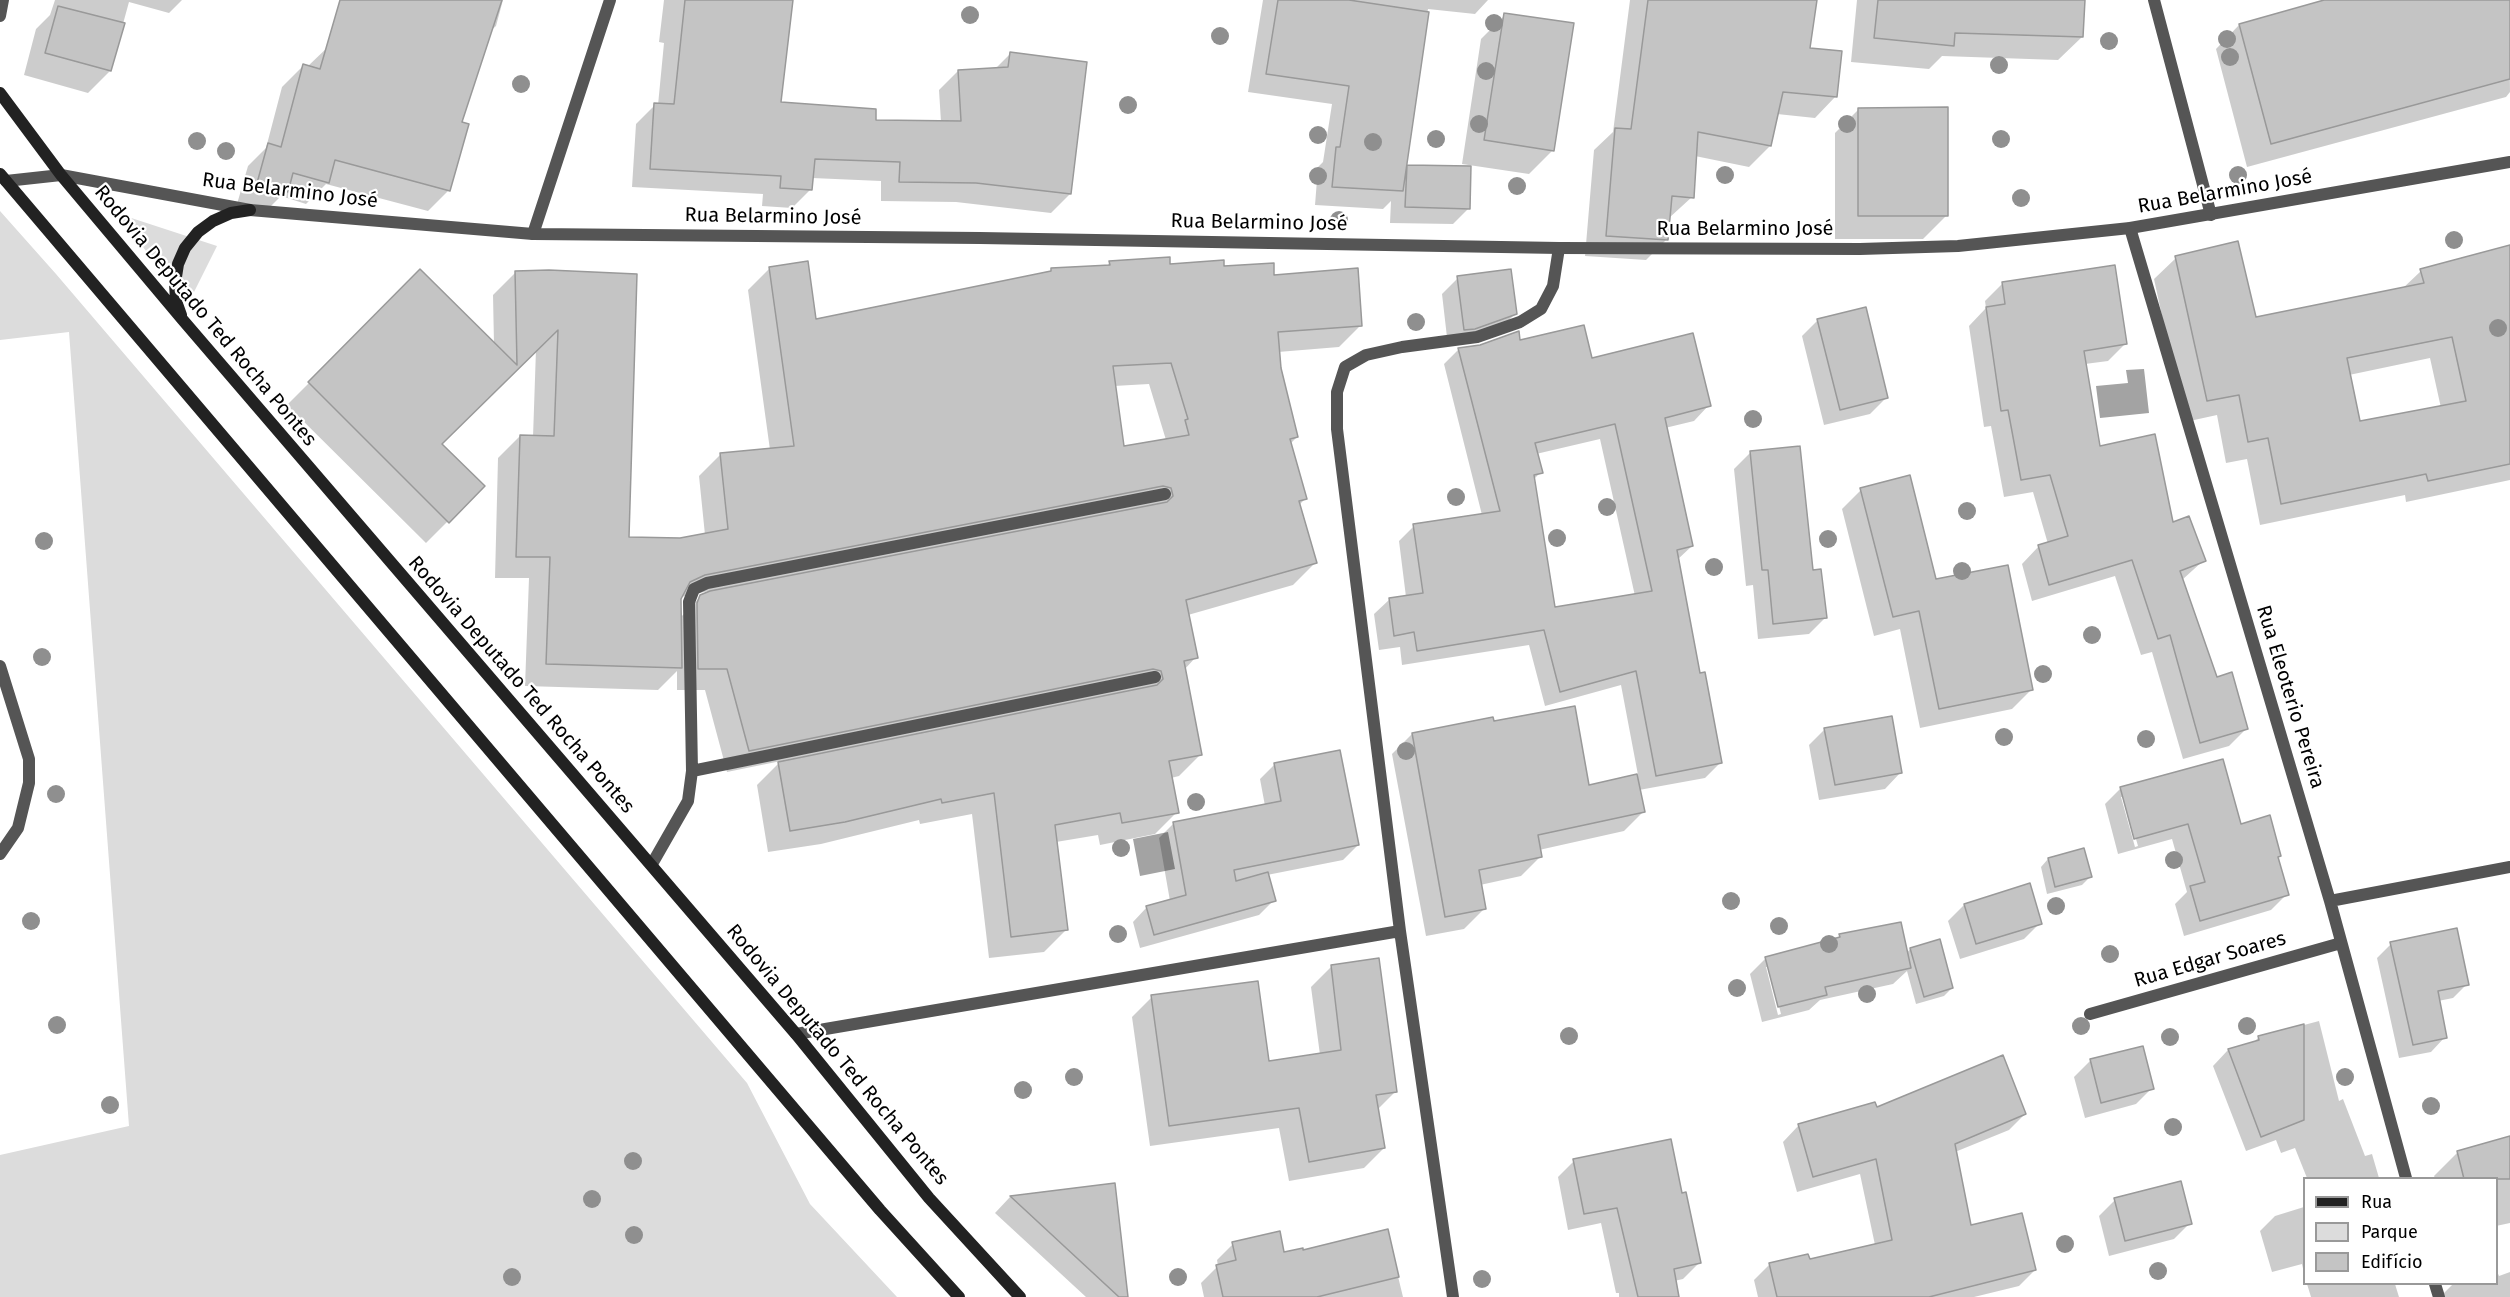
<!DOCTYPE html>
<meta charset="utf-8">
<style>
body{margin:0}
#map{position:relative;width:2510px;height:1297px;overflow:hidden;background:#fff;font-family:"Fira Sans",sans-serif}
canvas{display:block}
.legend{position:absolute;left:2303px;top:1177px;width:195px;height:108px;box-sizing:border-box;background:#fff;border:2px solid #999;margin:0;padding:8px 10px;list-style:none;font-size:18px;color:#000}
.legend li{display:flex;align-items:center;gap:12px;height:30px}
.legend b{width:30px;border:2px solid #999}
</style>
<div id="map">
<canvas width="2510" height="1297"></canvas>
<ul class="legend">
<li><b style="height:8px;background:#222"></b>Rua</li>
<li><b style="height:16px;background:#dcdcdc"></b>Parque</li>
<li><b style="height:16px;background:#c4c4c4"></b>Edifício</li>
</ul>
</div>
<script>
const g = document.querySelector('canvas').getContext('2d');
g.lineJoin = 'round';
function paint(path, color) { g.fillStyle = color; g.fill(path, 'evenodd'); }
const poly = rows => new Path2D(rows.map(r => 'M' + r).join(''));
function stroke(path, color, width, dash) { g.strokeStyle = color; g.lineWidth = width; g.lineCap = dash ? 'butt' : 'round'; g.setLineDash(dash || []); g.stroke(path); }
function drawText(font, color, halo, rows, align = 'center') {
  g.font = font + ' "Fira Sans",sans-serif'; g.lineWidth = 4.5; g.setLineDash([]); g.textBaseline = 'middle'; g.strokeStyle = halo; g.fillStyle = color; for (const [text, x, y, turn = 0] of rows) {
    g.save(); g.translate(x, y); g.rotate((+turn || 0) * Math.PI / 180); g.textAlign = isNaN(turn) ? turn : align; if (halo) g.strokeText(text, 0, 0); g.fillText(text, 0, 0); g.restore();
  }
}
paint(poly([
 [0,211,56,274,747,1083,810,1204,897,1297,0,1297,0,1155,129,1126,69,332,0,340],
 [116,213,217,246,188,304]
]), '#dcdcdc');
paint(poly([
 [2144,369,2149,413,2100,418,2096,386,2128,383,2126,370],
 [1168,832,1175,869,1140,876,1133,839]
]), '#a3a3a3');
paint(poly([
 [55,0,182,0,169,13,129,2,110,71,88,93,24,75,36,29,50,15],
 [377,0,503,0,496,26,489,32,460,123,449,190,428,211,326,184,306,204,281,196,265,212,237,204,248,166,266,148,282,87,303,66,307,67],
 [664,0,777,0,779,103,874,122,941,122,939,90,958,71,995,69,1010,54,1070,194,1051,213,956,202,881,201,881,181,812,178,811,189,792,208,762,206,763,194,632,187,636,124,655,105,658,105,664,43,659,42],
 [1263,0,1488,0,1475,14,1428,9,1404,169,1407,166,1469,208,1453,224,1390,223,1391,201,1383,209,1315,205,1318,167,1323,162,1332,104,1248,92],
 [1630,0,1815,0,1808,49,1836,96,1815,118,1777,114,1770,146,1749,167,1695,156,1692,197,1669,218,1667,239,1646,260,1585,256,1594,150,1613,132],
 [1857,0,2083,0,2082,37,2058,60,1942,56,1929,69,1851,62],
 [2330,0,2509,0,2510,92,2506,97,2247,167,2216,49,2239,25],
 [1505,15,1553,150,1529,174,1462,164,1481,39],
 [1859,109,1947,215,1923,239,1835,239,1835,133],
 [2510,248,2510,480,2406,502,2405,495,2260,525,2247,459,2226,463,2217,415,2185,422,2154,279,2176,258,2255,319,2402,289,2421,271],
 [2430,358,2441,408,2359,423,2349,375],
 [1110,262,1223,268,1273,276,1361,325,1339,347,1278,352,1279,368,1297,437,1290,444,1305,499,1299,505,1315,563,1293,585,1188,615,1196,657,1184,670,1201,754,1179,776,1171,778,1177,812,1155,834,1100,845,1098,835,1056,842,1066,930,1044,952,989,958,972,814,920,824,919,820,821,844,768,852,757,785,781,761,727,772,705,690,677,690,677,671,658,690,525,686,529,578,495,578,498,458,520,436,533,437,536,349,440,444,483,486,426,543,287,405,420,272,494,345,493,295,515,273,549,271,627,538,680,540,705,535,699,476,721,454,770,450,748,290,770,268,815,320,1048,273,1051,270,1106,267],
 [1149,384,1166,440,1123,448,1114,386],
 [709,591,701,596,680,618,681,597],
 [1458,278,1515,314,1499,330,1448,346,1442,294],
 [2002,284,2125,344,2108,361,2085,364,2098,447,2204,560,2182,580,2216,679,2247,728,2229,746,2183,759,2152,652,2141,655,2115,576,2032,601,2022,564,2039,546,2048,544,2033,492,2004,497,1991,426,1984,427,1969,326,1986,308,1985,301],
 [1818,320,1886,398,1870,414,1824,425,1802,336],
 [1519,342,1591,359,1709,405,1694,421,1665,428,1692,546,1677,560,1699,675,1720,763,1705,778,1639,790,1644,811,1624,831,1539,850,1541,856,1521,876,1480,885,1484,909,1464,929,1426,936,1392,754,1412,734,1493,723,1588,786,1638,775,1621,685,1545,706,1529,645,1402,665,1400,647,1379,650,1374,614,1390,599,1406,597,1399,541,1414,526,1482,515,1444,364,1459,349],
 [1600,439,1635,596,1553,609,1533,480,1541,472,1536,454],
 [1751,452,1811,571,1825,618,1809,634,1758,639,1753,585,1746,586,1734,469],
 [1861,490,1935,581,2031,690,2012,709,1920,728,1900,629,1874,636,1842,509],
 [1825,729,1901,772,1885,789,1819,800,1809,745],
 [1274,765,1358,845,1343,860,1267,875,1274,900,1259,915,1140,948,1133,922,1147,907,1170,901,1159,838,1174,823,1265,806,1260,779],
 [2121,788,2240,825,2280,856,2277,859,2287,894,2271,910,2184,936,2175,904,2187,892,2172,839,2118,854,2105,804],
 [2121,797,2124,797,2138,846,2135,847],
 [2083,850,2090,877,2082,885,2047,894,2041,867,2048,859],
 [1964,905,2040,923,2024,939,1960,959,1948,921],
 [1840,935,1906,954,1910,949,1939,941,1952,988,1944,996,1916,1004,1907,971,1893,984,1820,1000,1809,1010,1762,1022,1750,974,1766,958,1836,940],
 [1766,967,1769,967,1781,1014,1778,1015],
 [2391,944,2467,984,2453,998,2438,1001,2445,1037,2431,1052,2399,1058,2377,958],
 [1331,967,1396,1091,1377,1110,1384,1148,1364,1168,1289,1181,1279,1128,1150,1146,1132,1017,1152,997,1267,1063,1320,1055,1311,987],
 [2319,1021,2339,1101,2343,1099,2365,1156,2372,1154,2379,1178,2307,1178,2295,1148,2281,1153,2276,1140,2246,1151,2213,1066,2228,1050,2252,1044,2259,1037],
 [2142,1048,2152,1088,2136,1104,2085,1118,2074,1077,2090,1061],
 [1876,1109,2025,1114,2009,1130,1955,1152,1970,1227,2035,1270,2019,1286,1974,1297,1758,1297,1754,1280,1770,1264,1808,1261,1875,1245,1860,1174,1797,1192,1783,1142,1799,1125],
 [2510,1138,2510,1223,2496,1226,2496,1178,2435,1178,2434,1176,2458,1152],
 [1574,1161,1681,1195,1699,1263,1683,1279,1674,1281,1677,1297,1619,1297,1619,1293,1616,1293,1601,1223,1568,1230,1558,1177],
 [1113,1184,1126,1297,1086,1297,995,1213,1010,1197],
 [2115,1200,2190,1223,2174,1239,2109,1256,2099,1216],
 [2304,1207,2304,1273,2302,1264,2272,1272,2260,1231,2275,1216],
 [1387,1231,1403,1297,1204,1297,1201,1283,1218,1266,1217,1260,1233,1244,1283,1254,1302,1252],
 [2496,1269,2499,1276,2510,1272,2510,1297,2445,1297,2444,1293,2453,1284,2496,1284],
 [2307,1284,2395,1284,2399,1297,2311,1297]
]), '#0003');
const building = poly([
 [340,0,502,0,462,122,469,124,450,191,335,160,329,183,293,173,288,192,257,183,268,143,281,147,303,64,320,69,340,0],
 [685,0,793,0,781,102,876,109,876,120,961,121,958,70,1008,67,1010,52,1087,62,1071,194,976,183,899,182,900,162,815,159,812,190,780,188,781,176,650,169,654,103,674,104,685,0],
 [1278,0,1349,0,1429,12,1403,191,1332,187,1336,147,1340,147,1349,86,1266,74,1278,0],
 [1648,0,1817,0,1810,48,1842,51,1837,97,1783,92,1771,146,1698,132,1694,198,1672,196,1668,240,1606,236,1615,128,1631,129,1648,0],
 [1878,0,2085,0,2083,37,1955,33,1954,46,1874,38,1878,0],
 [2324,0,2510,0,2510,79,2271,144,2239,24,2324,0],
 [58,6,125,23,111,71,45,53,58,6],
 [1504,13,1574,23,1554,151,1484,140,1504,13],
 [1948,107,1948,216,1858,216,1858,108,1948,107],
 [1407,165,1471,166,1470,209,1405,207,1407,165],
 [2238,241,2256,317,2424,283,2420,269,2510,245,2510,464,2428,481,2426,474,2281,504,2268,438,2248,442,2239,395,2207,401,2175,256,2238,241],
 [2452,337,2466,401,2360,421,2347,358,2452,337],
 [1170,257,1170,264,1224,260,1224,266,1274,263,1274,275,1358,268,1362,326,1278,332,1281,368,1298,437,1290,439,1307,499,1299,501,1317,563,1186,600,1198,658,1184,661,1202,755,1169,761,1179,813,1122,823,1120,813,1055,825,1068,930,1011,937,994,793,942,803,941,799,845,822,790,831,778,762,1157,685,1163,679,1161,671,1153,669,749,751,727,669,698,669,697,603,700,595,710,591,1167,502,1173,496,1171,488,1163,486,705,575,690,582,681,599,682,668,546,664,550,557,516,557,520,435,554,436,558,330,442,444,485,486,449,523,308,382,420,269,517,365,515,271,549,270,637,274,629,537,680,538,728,529,720,453,794,446,769,267,808,261,816,319,1051,271,1051,268,1110,265,1109,261,1170,257],
 [1171,363,1188,419,1185,420,1189,435,1124,446,1113,366,1171,363],
 [2115,265,2127,344,2084,351,2100,446,2155,434,2173,522,2189,516,2206,561,2180,571,2217,677,2232,672,2248,729,2200,743,2170,635,2158,639,2132,560,2049,585,2038,545,2068,536,2050,475,2021,480,2008,410,2001,411,1986,307,2005,304,2002,282,2115,265],
 [1511,269,1517,314,1475,329,1464,330,1457,276,1511,269],
 [1866,307,1888,398,1840,410,1817,319,1866,307],
 [1584,325,1592,358,1693,333,1711,406,1665,418,1693,546,1677,550,1700,673,1705,672,1722,763,1656,776,1636,671,1560,692,1544,630,1417,651,1414,632,1394,636,1389,598,1423,593,1413,524,1500,511,1458,348,1480,345,1519,331,1520,340,1584,325],
 [1615,424,1652,591,1555,607,1534,475,1543,473,1535,443,1615,424],
 [1800,446,1813,570,1821,569,1827,618,1773,624,1768,570,1762,570,1750,451,1800,446],
 [1910,475,1936,579,2008,565,2033,690,1939,709,1919,611,1893,617,1860,488,1910,475],
 [1575,706,1589,785,1637,774,1645,812,1538,835,1542,857,1479,870,1486,909,1445,917,1412,733,1493,717,1494,721,1575,706],
 [1892,716,1902,773,1835,785,1824,728,1892,716],
 [1340,750,1359,845,1234,870,1236,881,1268,872,1276,901,1154,935,1146,906,1186,895,1173,822,1281,801,1274,763,1340,750],
 [2223,759,2241,824,2270,815,2281,856,2278,857,2289,895,2200,921,2190,886,2205,882,2188,824,2134,839,2120,787,2223,759],
 [2084,848,2092,877,2055,887,2048,858,2084,848],
 [2030,883,2042,924,1976,944,1964,904,2030,883],
 [1901,922,1911,968,1825,987,1827,995,1778,1007,1765,957,1840,937,1839,934,1901,922],
 [2457,928,2469,985,2438,991,2447,1038,2413,1045,2390,942,2457,928],
 [1940,939,1953,988,1924,997,1910,948,1940,939],
 [1379,958,1397,1092,1376,1095,1385,1148,1309,1162,1299,1108,1169,1126,1151,995,1258,981,1269,1061,1341,1050,1331,965,1379,958],
 [2304,1024,2304,1120,2261,1137,2228,1049,2259,1040,2258,1036,2304,1024],
 [2143,1046,2154,1089,2101,1103,2090,1059,2143,1046],
 [2003,1055,2026,1114,1955,1144,1971,1225,2022,1213,2036,1270,1929,1297,1777,1297,1769,1263,1808,1254,1810,1259,1892,1240,1876,1159,1813,1177,1798,1124,1875,1102,1877,1107,2003,1055],
 [2510,1136,2510,1179,2464,1179,2457,1151,2510,1136],
 [1671,1139,1682,1193,1686,1192,1701,1263,1674,1269,1679,1297,1638,1297,1617,1208,1584,1214,1573,1159,1671,1139],
 [2181,1181,2192,1224,2125,1241,2114,1198,2181,1181],
 [1115,1183,1128,1297,1119,1297,1010,1196,1115,1183],
 [1388,1229,1399,1277,1317,1297,1223,1297,1216,1265,1236,1260,1232,1242,1280,1231,1284,1252,1303,1248,1303,1250,1388,1229]
]);
paint(building, '#c4c4c4');
stroke(building, '#999', 1.5);
stroke(poly([
 [0,666,29,759,29,783,18,828,0,854]
]), '#555', 12);
stroke(poly([
 [2154,0,2211,215],
 [0,16,3,0],
 [2130,228,2330,901,2406,1178],
 [533,234,610,0],
 [692,771,689,602,694,589,707,583,1165,494],
 [652,864,688,801,692,771,1155,677],
 [2330,901,2510,867],
 [2090,1014,2341,943],
 [796,1034,1400,931],
 [2435,1284,2439,1297],
 [1453,1297,1400,931,1337,429,1337,392,1345,367,1366,355,1402,347,1477,337,1520,322,1541,309,1553,286,1559,248]
]), '#555', 12);
stroke(poly([
 [6,181,61,175,250,210,533,234,980,238,1559,248,1860,249,1958,246,2130,228,2510,162]
]), '#555', 12);
stroke(poly([
 [0,93,61,175,182,319,796,1034,929,1198,1020,1297],
 [0,174,880,1210,959,1297],
 [181,315,176,301,175,283,178,264,185,248,198,232,213,221,231,213,250,210]
]), '#222', 12);
g.fillStyle = '#8f8f8f';
for (const [x, y] of [
 [970,15],
 [1494,23],
 [1220,36],
 [2227,39],
 [2109,41],
 [2230,57],
 [1999,65],
 [1486,71],
 [521,84],
 [1128,105],
 [1479,124],
 [1847,124],
 [1318,135],
 [1436,139],
 [2001,139],
 [197,141],
 [1373,142],
 [226,151],
 [1725,175],
 [2238,175],
 [1318,176],
 [1517,186],
 [2021,198],
 [1339,220],
 [2454,240],
 [1416,322],
 [2498,328],
 [1753,419],
 [1456,497],
 [1607,507],
 [1967,511],
 [1557,538],
 [1828,539],
 [44,541],
 [1714,567],
 [1962,571],
 [2092,635],
 [42,657],
 [2043,674],
 [2004,737],
 [2146,739],
 [1406,751],
 [56,794],
 [1196,802],
 [1121,848],
 [2174,860],
 [1731,901],
 [2056,906],
 [31,921],
 [1779,926],
 [1118,934],
 [1829,944],
 [2110,954],
 [1737,988],
 [1867,994],
 [57,1025],
 [2081,1026],
 [2247,1026],
 [1569,1036],
 [2170,1037],
 [1074,1077],
 [2345,1077],
 [1023,1090],
 [110,1105],
 [2431,1106],
 [2173,1127],
 [633,1161],
 [592,1199],
 [634,1235],
 [2065,1244],
 [2158,1271],
 [512,1277],
 [1178,1277],
 [1482,1279]
]) { g.beginPath(); g.arc(x, y, 9, 0, 2 * Math.PI); g.fill(); }
drawText('20px', '#000', '#fff', [
 ["Rua Belarmino José",290,191,7],
 ["Rua Belarmino José",2225,192,-10],
 ["Rua Belarmino José",773,217,1],
 ["Rua Belarmino José",1259,223,1],
 ["Rua Belarmino José",1745,229],
 ["Rodovia Deputado Ted Rocha Pontes",205,316,50],
 ["Rodovia Deputado Ted Rocha Pontes",521,685,49],
 ["Rua Eleoterio Pereira",2290,697,73],
 ["Rua Edgar Soares",2210,960,-16],
 ["Rodovia Deputado Ted Rocha Pontes",837,1055,50]
]);
</script>
